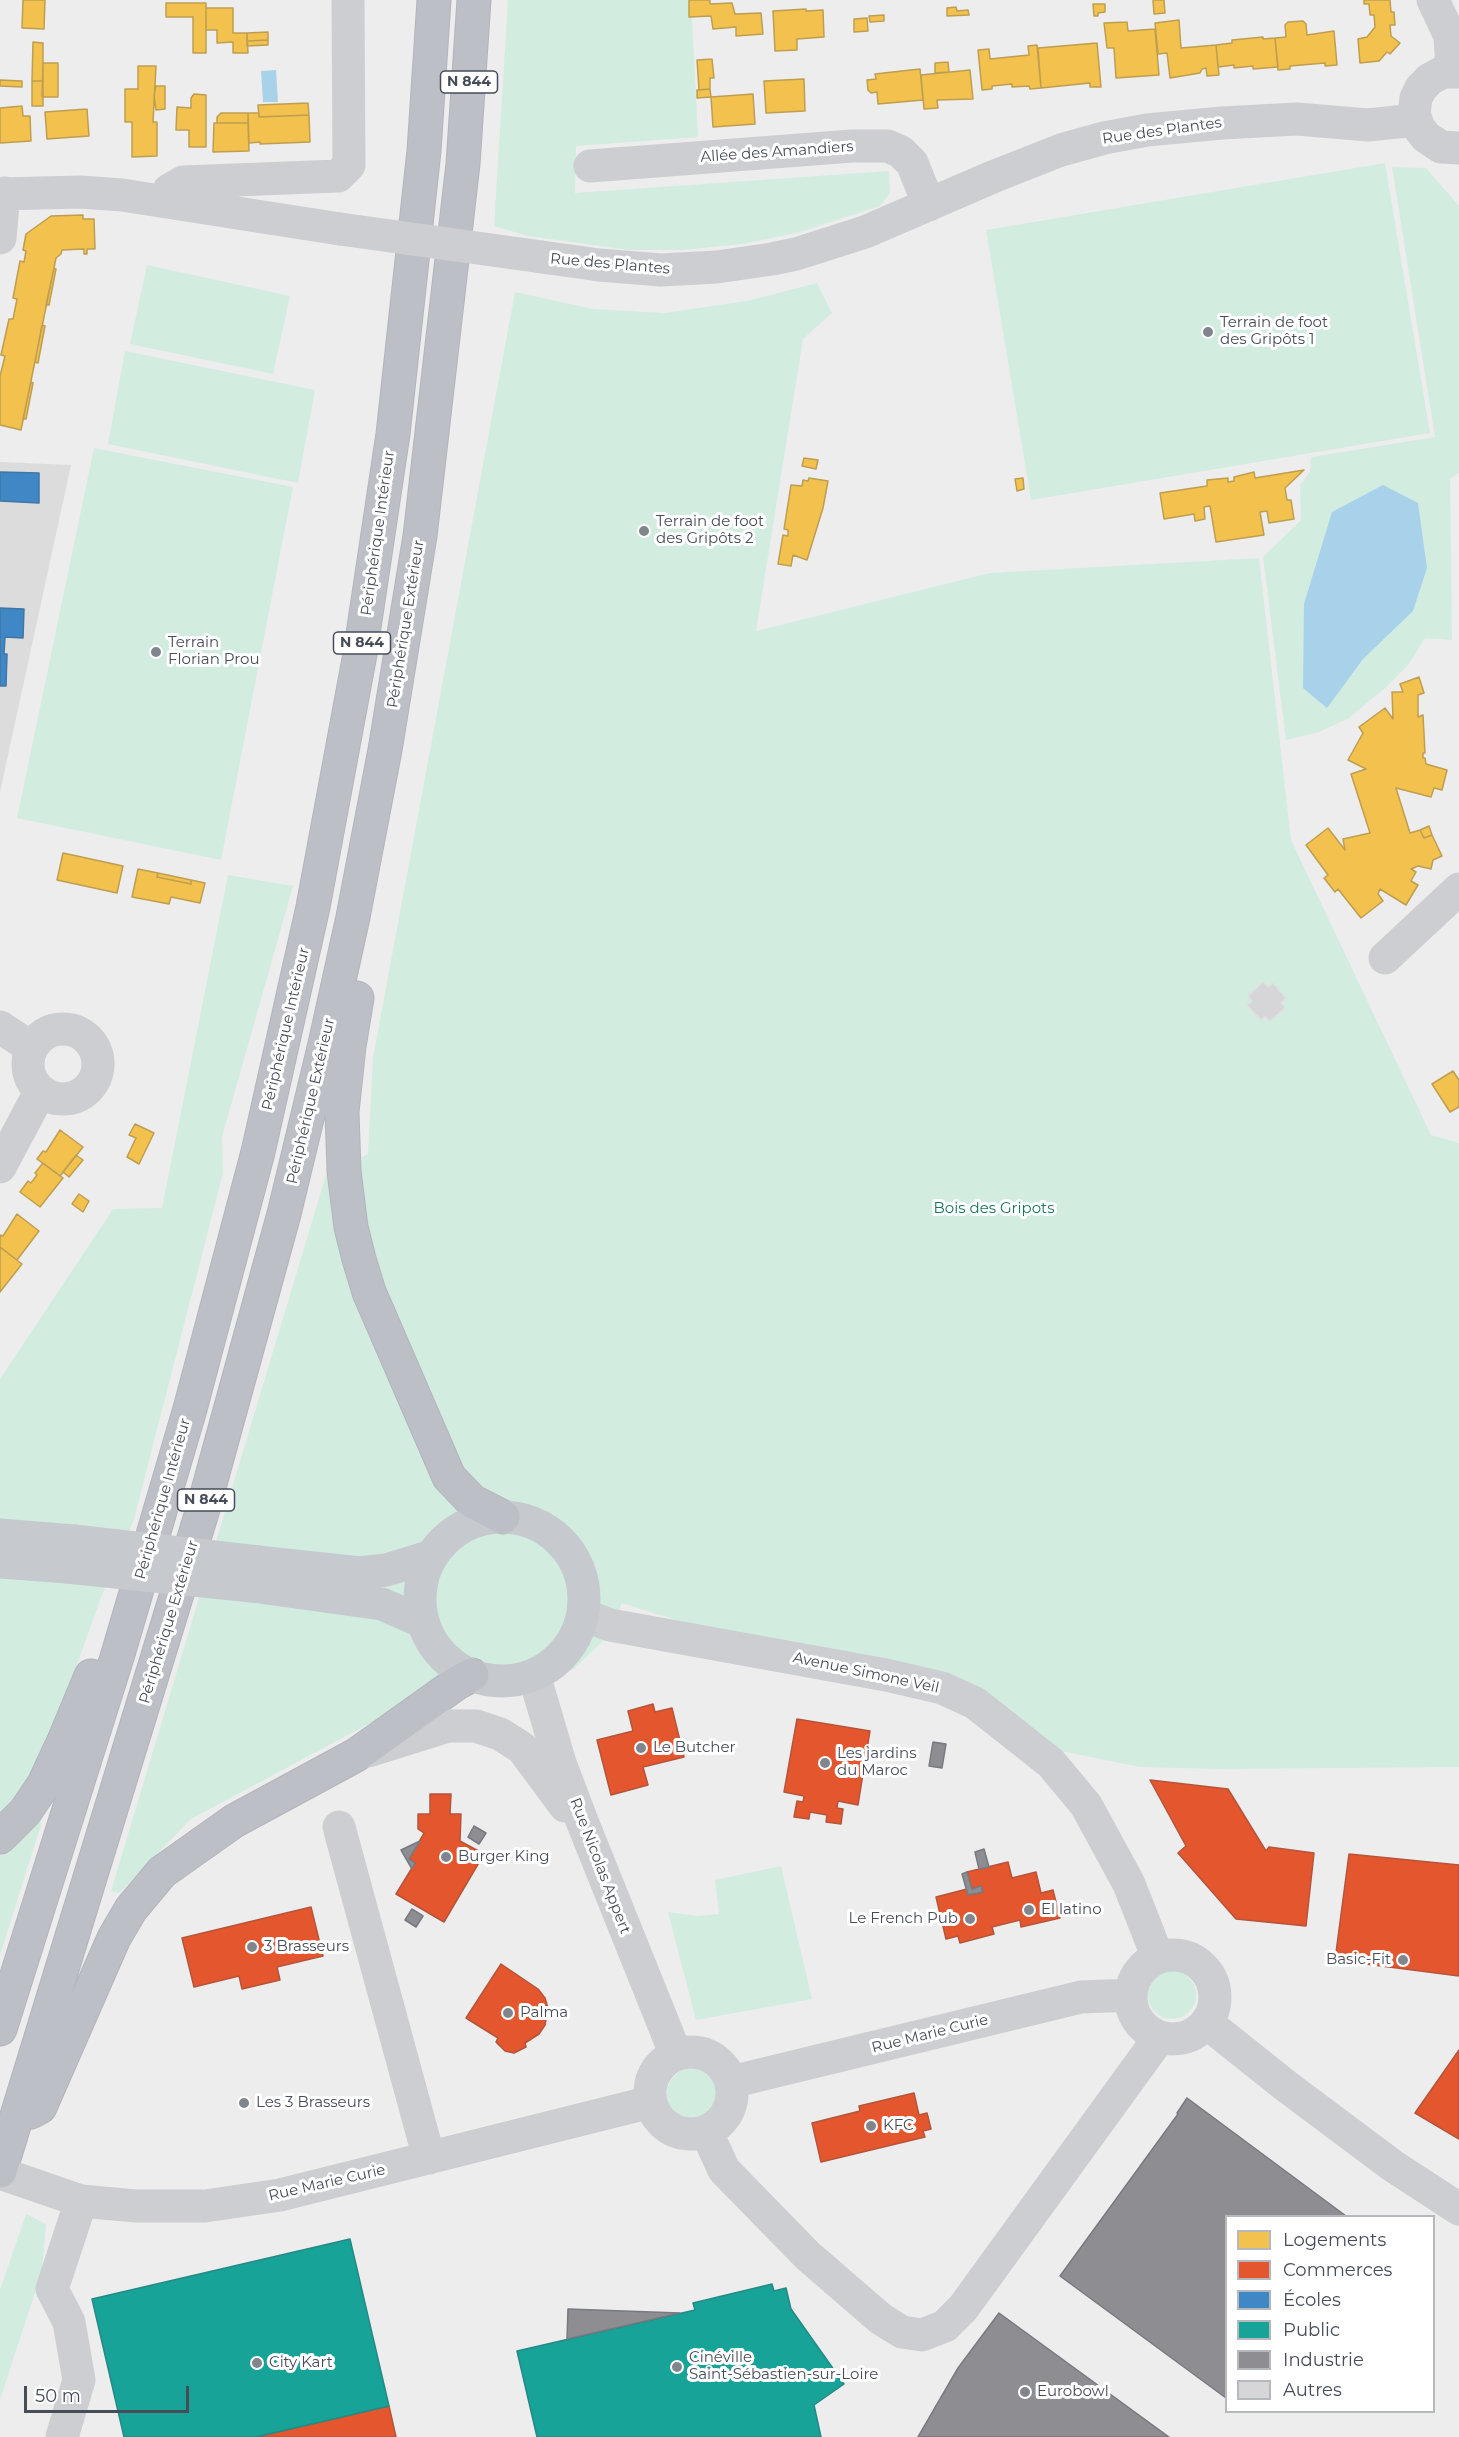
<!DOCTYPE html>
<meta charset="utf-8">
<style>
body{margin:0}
#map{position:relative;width:1459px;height:2437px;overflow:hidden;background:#eeeded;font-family:Montserrat,sans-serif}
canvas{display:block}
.legend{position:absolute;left:1225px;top:2215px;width:210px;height:198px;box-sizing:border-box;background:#fff;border:2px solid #b5b8bd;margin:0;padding:8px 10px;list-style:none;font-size:18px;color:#464d59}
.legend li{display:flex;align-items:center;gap:12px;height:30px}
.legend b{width:30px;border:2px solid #b5b8bd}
.scale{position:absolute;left:24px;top:2386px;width:165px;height:27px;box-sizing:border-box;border:3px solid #464d59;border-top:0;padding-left:8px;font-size:18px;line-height:21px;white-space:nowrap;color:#464d59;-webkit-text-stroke:4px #fff;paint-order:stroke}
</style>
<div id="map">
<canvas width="1459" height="2437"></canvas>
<ul class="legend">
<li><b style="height:16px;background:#f2c14e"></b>Logements</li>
<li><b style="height:16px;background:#e4572e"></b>Commerces</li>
<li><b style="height:16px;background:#3f88c5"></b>Écoles</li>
<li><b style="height:16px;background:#17a398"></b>Public</li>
<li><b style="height:16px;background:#8d8d92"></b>Industrie</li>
<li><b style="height:16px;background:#d6d5d7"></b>Autres</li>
</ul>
<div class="scale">50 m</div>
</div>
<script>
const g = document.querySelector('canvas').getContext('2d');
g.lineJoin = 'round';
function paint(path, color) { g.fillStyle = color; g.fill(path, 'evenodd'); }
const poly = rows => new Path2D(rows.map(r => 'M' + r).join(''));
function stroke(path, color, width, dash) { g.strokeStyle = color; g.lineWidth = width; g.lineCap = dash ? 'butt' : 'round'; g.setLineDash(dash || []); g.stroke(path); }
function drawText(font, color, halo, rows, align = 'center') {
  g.font = font + ' Montserrat,sans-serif'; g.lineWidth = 6; g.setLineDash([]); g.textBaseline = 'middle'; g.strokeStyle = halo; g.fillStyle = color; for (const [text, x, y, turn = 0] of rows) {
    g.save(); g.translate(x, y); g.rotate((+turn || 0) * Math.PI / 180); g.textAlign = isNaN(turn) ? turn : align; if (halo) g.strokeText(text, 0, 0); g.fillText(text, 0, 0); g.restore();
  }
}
paint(poly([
 [0,462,71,465,0,792]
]), '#dcdcdd');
paint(poly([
 [508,0,691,0,698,137,576,146,575,193,889,171,890,193,880,206,800,232,743,244,682,250,629,250,528,236,494,226],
 [1385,163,1430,433,1031,500,986,230],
 [1392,167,1426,168,1459,206,1459,473,1450,479,1452,640,1425,638,1408,665,1384,689,1349,718,1319,732,1286,740,1263,557,1301,520,1300,485,1310,472,1311,457,1435,437],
 [147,265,290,296,273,374,130,344],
 [817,283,832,313,803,339,756,631,990,573,1259,558,1291,840,1431,1135,1459,1143,1459,1767,1217,1769,1140,1767,1100,1759,1051,1749,1013,1714,730,1637,622,1603,610,1634,574,1669,497,1694,463,1691,406,1704,191,1819,119,1893,111,1891,326,1175,368,1154,373,1058,515,292,593,309,664,313,747,301],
 [125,351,315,390,298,483,108,444],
 [94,448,293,487,221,860,17,818],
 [228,875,293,886,222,1137,223,1173,134,1519,102,1595,39,1770,41,1825,0,1955,0,1379,113,1209,162,1208],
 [781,1866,812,1999,696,2020,668,1912,698,1916,719,1914,715,1880],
 '1148 1995a24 24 0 1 1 48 0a24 24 0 1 1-48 0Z',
 '667 2094a26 26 0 1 1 52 0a26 26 0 1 1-52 0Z',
 [26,2214,46,2224,42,2271,0,2400,0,2290]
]), '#d2ece0');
paint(poly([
 [276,70,278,102,263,102,261,71],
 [1383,485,1418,503,1427,568,1413,611,1363,659,1327,708,1303,688,1304,604,1332,512]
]), '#a8d2ea');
const homes = poly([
 [23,0,45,0,44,29,22,28,23,0],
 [689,0,710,0,710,4,732,3,735,14,761,13,763,34,736,36,736,27,713,29,711,16,689,17,689,0],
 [1153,0,1164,0,1165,13,1154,14,1153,0],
 [1364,0,1390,0,1391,12,1394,12,1395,25,1390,25,1391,36,1400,43,1390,54,1387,52,1379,61,1360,63,1358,39,1367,37,1375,27,1374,15,1370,15,1369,4,1364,4,1364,0],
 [166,3,206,3,206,53,193,53,193,17,166,17,166,3],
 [1093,4,1105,4,1105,12,1098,13,1098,16,1094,16,1093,4],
 [956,7,957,11,968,10,969,15,947,16,947,8,956,7],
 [206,8,233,8,233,33,247,33,248,53,233,53,233,42,217,43,217,30,206,30,206,8],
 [806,9,806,11,823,10,824,37,797,39,797,50,775,51,773,11,806,9],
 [884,15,884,21,870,22,869,16,884,15],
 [867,18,868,31,854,32,854,19,867,18],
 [1179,20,1181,48,1216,45,1219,75,1207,76,1206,68,1202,69,1200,73,1170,78,1167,53,1158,54,1155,23,1179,20],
 [1303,21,1306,24,1307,35,1334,31,1337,65,1325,66,1325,63,1290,66,1290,69,1278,70,1275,38,1286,37,1285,25,1288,22,1303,21],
 [1127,22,1128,31,1155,29,1159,75,1116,78,1114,48,1107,48,1104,23,1127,22],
 [268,32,268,40,247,41,247,33,268,32],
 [1263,37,1263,39,1275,38,1278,67,1253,69,1253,66,1234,68,1234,65,1218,67,1216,45,1232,43,1232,40,1263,37],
 [268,40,268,45,247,46,247,41,268,40],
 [33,42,43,43,43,81,32,81,33,42],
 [1097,43,1101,87,1090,87,1090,83,1041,88,1038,48,1097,43],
 [1037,45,1041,88,1030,89,1029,86,1012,87,1012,84,992,86,992,89,982,90,978,50,989,49,990,59,1029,55,1028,46,1037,45],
 [712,59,714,78,710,78,710,89,699,90,697,60,712,59],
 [948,62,949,72,935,73,935,63,948,62],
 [43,63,58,63,58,97,42,97,43,63],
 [138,66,156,66,153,122,157,122,157,156,132,157,132,122,125,122,125,89,138,89,138,66],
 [920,69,923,100,878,104,877,92,871,93,868,90,867,80,876,79,875,74,920,69],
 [970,70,973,99,937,100,938,108,924,109,921,75,970,70],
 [804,79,805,111,766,113,764,81,804,79],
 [0,80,22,81,22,87,0,86,0,80],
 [32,81,43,81,43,106,32,106,32,81],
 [156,86,165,86,165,109,156,110,154,95,156,86],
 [710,89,711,97,697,98,697,90,710,89],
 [194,94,206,95,206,147,189,147,189,130,176,130,177,107,191,108,191,98,194,94],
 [753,94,755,124,713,127,711,97,753,94],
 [308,103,309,115,259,117,258,105,308,103],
 [22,106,23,116,30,116,31,141,0,143,0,108,22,106],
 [87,109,89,136,47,139,45,112,87,109],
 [221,113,248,113,248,123,217,123,217,117,221,113],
 [248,113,259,113,259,117,309,115,310,142,260,144,260,142,249,143,248,113],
 [214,123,248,123,249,151,213,152,214,123],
 [83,215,83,219,94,219,95,249,87,249,87,254,84,254,84,249,62,250,61,254,56,258,21,430,0,425,0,376,5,356,1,355,9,319,13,319,17,299,13,298,20,261,24,262,26,251,23,250,26,234,51,216,83,215],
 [54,268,56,269,49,305,46,305,54,268],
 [42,325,45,326,38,363,35,362,42,325],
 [31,382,33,383,26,419,23,419,31,382],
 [804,458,818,460,816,469,802,466,804,458],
 [1304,470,1285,488,1287,500,1291,500,1294,519,1269,523,1267,511,1260,512,1264,535,1216,542,1210,506,1204,507,1205,519,1195,521,1194,514,1164,519,1160,493,1207,486,1207,480,1228,478,1228,482,1234,481,1234,477,1254,472,1255,478,1304,470],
 [809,478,828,481,823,508,807,560,793,555,791,566,778,564,783,535,788,536,788,530,784,529,791,485,802,486,803,480,808,481,809,478],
 [1023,478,1024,489,1017,491,1015,479,1023,478],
 [1419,677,1424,693,1418,695,1418,717,1423,715,1425,753,1423,753,1423,758,1425,758,1426,764,1447,770,1442,790,1434,788,1431,797,1396,788,1410,833,1420,830,1424,838,1432,835,1442,856,1433,860,1431,869,1418,866,1411,869,1416,872,1411,881,1418,885,1406,905,1380,889,1378,894,1383,901,1361,918,1338,889,1335,892,1324,878,1328,875,1306,845,1328,828,1345,850,1343,839,1370,833,1351,774,1366,769,1348,760,1363,733,1359,727,1385,708,1393,719,1392,692,1403,692,1400,684,1419,677],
 [1429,826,1432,835,1424,838,1420,830,1429,826],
 [63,853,123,866,117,893,57,880,63,853],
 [138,869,158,873,157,877,191,884,191,880,205,883,200,903,171,897,169,904,132,897,138,869],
 [158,873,191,880,191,884,157,877,158,873],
 [1453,1071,1459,1080,1459,1107,1450,1112,1432,1084,1453,1071],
 [135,1124,154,1133,139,1164,127,1157,136,1138,129,1135,135,1124],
 [60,1130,83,1147,60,1176,37,1159,43,1151,46,1152,60,1130],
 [76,1155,83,1160,69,1177,63,1172,76,1155],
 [43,1163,63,1178,40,1207,20,1192,28,1181,31,1183,37,1175,35,1173,43,1163],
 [79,1194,89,1201,83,1212,72,1204,79,1194],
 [17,1214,39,1231,17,1260,0,1247,0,1235,3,1236,17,1214],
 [0,1247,22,1264,0,1292,0,1247]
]);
paint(homes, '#f2c14e');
stroke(homes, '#be9e51', 1.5);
const shops = poly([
 [653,1704,655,1712,672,1708,684,1757,643,1767,648,1785,611,1795,597,1740,633,1731,628,1711,653,1704],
 [797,1719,870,1731,858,1805,838,1801,837,1808,843,1809,841,1824,826,1822,827,1815,810,1812,809,1819,794,1817,797,1801,803,1802,804,1796,784,1792,797,1719],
 [1150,1780,1228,1789,1266,1851,1269,1847,1314,1853,1306,1926,1236,1919,1178,1853,1186,1846,1150,1780],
 [430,1794,451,1794,450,1814,461,1814,460,1841,484,1854,444,1922,396,1894,415,1863,409,1859,424,1833,418,1829,418,1814,430,1814,430,1794],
 [1349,1854,1459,1865,1459,1976,1335,1960,1349,1854],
 [1008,1862,1012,1878,1036,1872,1041,1893,1053,1890,1060,1918,1021,1927,1020,1920,992,1927,994,1934,960,1943,958,1936,946,1939,936,1897,967,1889,968,1895,983,1892,981,1886,972,1889,967,1872,1008,1862],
 [311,1907,323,1956,277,1967,280,1980,242,1989,239,1976,194,1987,182,1938,311,1907],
 [501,1964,538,1989,545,1998,548,2008,545,2025,539,2034,525,2043,526,2047,514,2053,505,2051,496,2042,498,2038,466,2018,501,1964],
 [1459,2050,1459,2139,1415,2113,1459,2050],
 [914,2093,919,2115,927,2113,931,2129,923,2131,925,2137,821,2162,812,2123,860,2111,859,2106,914,2093],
 [389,2406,396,2437,256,2437,389,2406]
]);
paint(shops, '#e4572e');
stroke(shops, '#b5543b', 1.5);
const schools = poly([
 [0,472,39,473,39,503,0,501,0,472],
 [0,608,24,609,23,638,5,637,4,654,7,654,6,686,0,686,0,608]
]);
paint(schools, '#3f88c5');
stroke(schools, '#4176a5', 1.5);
const public = poly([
 [350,2239,389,2406,256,2437,124,2437,92,2299,350,2239],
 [772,2284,774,2291,786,2288,791,2309,844,2384,814,2405,821,2437,537,2437,517,2351,695,2310,693,2303,772,2284]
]);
paint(public, '#17a398');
stroke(public, '#258985', 1.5);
const industry = poly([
 [933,1742,946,1744,942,1768,929,1766,933,1742],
 [474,1826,486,1833,479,1844,468,1837,474,1826],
 [420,1841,409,1859,415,1863,412,1869,401,1850,420,1841],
 [984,1849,989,1867,979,1869,975,1852,984,1849],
 [967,1872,972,1889,981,1886,983,1892,968,1895,962,1874,967,1872],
 [412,1909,423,1916,416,1927,405,1920,412,1909],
 [1187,2098,1346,2216,1226,2216,1226,2398,1060,2276,1178,2114,1177,2113,1187,2098],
 [568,2309,680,2313,567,2339,568,2309],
 [999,2313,1169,2437,918,2437,958,2368,999,2313]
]);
paint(industry, '#8d8d92');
stroke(industry, '#787a81', 1.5);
const building = poly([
 [1263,982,1268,987,1273,983,1286,998,1281,1003,1285,1008,1270,1021,1265,1016,1261,1020,1247,1005,1252,1001,1248,996,1263,982]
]);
paint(building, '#d6d5d7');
stroke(building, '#dfdfe0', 1.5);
const highway = poly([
 [357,998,349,1046,342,1112,344,1171,351,1227,359,1259,369,1292,449,1477,472,1501,503,1517],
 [0,1837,25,1812,44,1784,64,1741,91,1676],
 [0,2029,118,1654,190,1409,258,1152,313,907,360,654,393,434,424,151,434,0],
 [31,2112,40,2107,114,1938,131,1909,162,1872,234,1821,356,1755,457,1683,472,1675],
 [0,2171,203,1509,284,1214,325,1044,353,917,385,750,420,536,463,164,474,0]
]);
stroke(highway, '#b3b5bd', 35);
stroke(poly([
 [1433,0,1450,36,1452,71],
 [1459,72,1443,72,1430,79,1421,88,1416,98,1414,114,1419,128,1426,137,1441,147,1459,148],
 [590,166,852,146,888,146,901,152,912,163,929,205],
 [0,194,80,192,122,195,340,229],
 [168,202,169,190,183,182,338,176,349,165,348,0],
 [0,238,4,193],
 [542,257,599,265,661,270,717,267,772,259,796,254,865,232,995,176,1061,150,1104,138,1147,130,1222,123,1297,119,1368,125,1416,120],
 [1385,958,1459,889],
 [0,1027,32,1048],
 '28 1064a35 35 0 1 1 70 0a35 35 0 1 1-70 0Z',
 [0,1167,40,1092],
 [583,1615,610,1625,886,1675,942,1688,975,1703,1051,1763,1086,1805,1129,1884,1158,1958],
 [534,1675,560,1763,582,1821,676,2055],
 [368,1751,448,1726,476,1726,500,1734,522,1748,565,1806],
 [339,1827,429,2158],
 '1131 1997a42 42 0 1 1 84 0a42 42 0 1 1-84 0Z',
 [1207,2023,1286,2086,1393,2166,1459,2209],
 '650 2093a41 41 0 1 1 82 0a41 41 0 1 1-82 0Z',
 [731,2082,1081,1997,1131,1995],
 [706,2131,724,2170,808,2256,881,2319,902,2332,922,2335,945,2326,963,2308,1159,2038],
 [0,2173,81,2201,136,2206,205,2206,280,2195,651,2102],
 [62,2437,79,2380,69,2322,52,2289,81,2201]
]), '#ccced1', 33);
stroke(poly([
 '420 1599a82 82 0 1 1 164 0a82 82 0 1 1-164 0Z',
 [0,1535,74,1541],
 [0,1562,67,1567],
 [258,1562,360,1573,386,1570,432,1556],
 [252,1586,382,1604,423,1622]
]), '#c6c9ce', 33);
stroke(highway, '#bcbfc5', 33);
stroke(poly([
 [340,229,542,257]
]), '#ccced1', 33);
stroke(poly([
 [74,1541,258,1562],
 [67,1567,252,1586]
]), '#c6c9ce', 33);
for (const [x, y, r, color] of [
 [1208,332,6,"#81858d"],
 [644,531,6,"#81858d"],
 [156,652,6,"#81858d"],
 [641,1748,6,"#81858d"],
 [825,1763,6,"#81858d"],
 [446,1857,6,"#81858d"],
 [1029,1910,6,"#81858d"],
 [970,1919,6,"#81858d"],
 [252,1947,6,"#81858d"],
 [1403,1960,6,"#81858d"],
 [508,2013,6,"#81858d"],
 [244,2103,6,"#81858d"],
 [871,2126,6,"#81858d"],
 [257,2363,6,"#81858d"],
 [677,2367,6,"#81858d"],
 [1025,2392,6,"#81858d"]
]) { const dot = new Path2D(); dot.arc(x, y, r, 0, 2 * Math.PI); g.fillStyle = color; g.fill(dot); stroke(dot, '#fff', 2); }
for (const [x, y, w] of [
 [469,82,57],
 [362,643,57],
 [206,1500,57]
]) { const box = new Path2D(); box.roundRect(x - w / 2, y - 11, w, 22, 4.5); g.fillStyle = '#fff'; g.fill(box); stroke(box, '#464d59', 1.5); }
drawText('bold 14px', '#464d59', null, [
 ["N 844",469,82],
 ["N 844",362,643],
 ["N 844",206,1500]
]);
drawText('15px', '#464d59', '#fff', [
 ["Rue des Plantes",1162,131,-8],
 ["Allée des Amandiers",777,152,-4],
 ["Rue des Plantes",610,264,5],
 ["Périphérique Intérieur",378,533,-82],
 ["Périphérique Extérieur",406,624,-81],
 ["Périphérique Intérieur",286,1029,-77],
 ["Périphérique Extérieur",311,1101,-77],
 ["Périphérique Intérieur",163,1499,-74],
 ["Périphérique Extérieur",169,1622,-73],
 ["Avenue Simone Veil",866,1673,12],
 ["Rue Nicolas Appert",600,1866,69],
 ["Rue Marie Curie",930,2034,-14],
 ["Rue Marie Curie",327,2183,-13]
]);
drawText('15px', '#464d59', '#fff', [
 ["Terrain de foot",1220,323],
 ["des Gripôts 1",1220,340],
 ["Terrain de foot",656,522],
 ["des Gripôts 2",656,539],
 ["Terrain",168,643],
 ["Florian Prou",168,660],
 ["Le Butcher",653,1748],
 ["Les jardins",837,1754],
 ["du Maroc",837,1771],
 ["Burger King",458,1857],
 ["El latino",1041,1910],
 ["Le French Pub",958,1919,"right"],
 ["3 Brasseurs",264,1947],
 ["Basic-Fit",1391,1960,"right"],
 ["Palma",520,2013],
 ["Les 3 Brasseurs",256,2103],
 ["KFC",883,2126],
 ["Cinéville",689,2358],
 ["Saint-Sébastien-sur-Loire",689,2375],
 ["City Kart",269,2363],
 ["Eurobowl",1037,2392]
], 'left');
drawText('15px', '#1a7756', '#fff', [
 ["Bois des Gripots",994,1209]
]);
</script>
